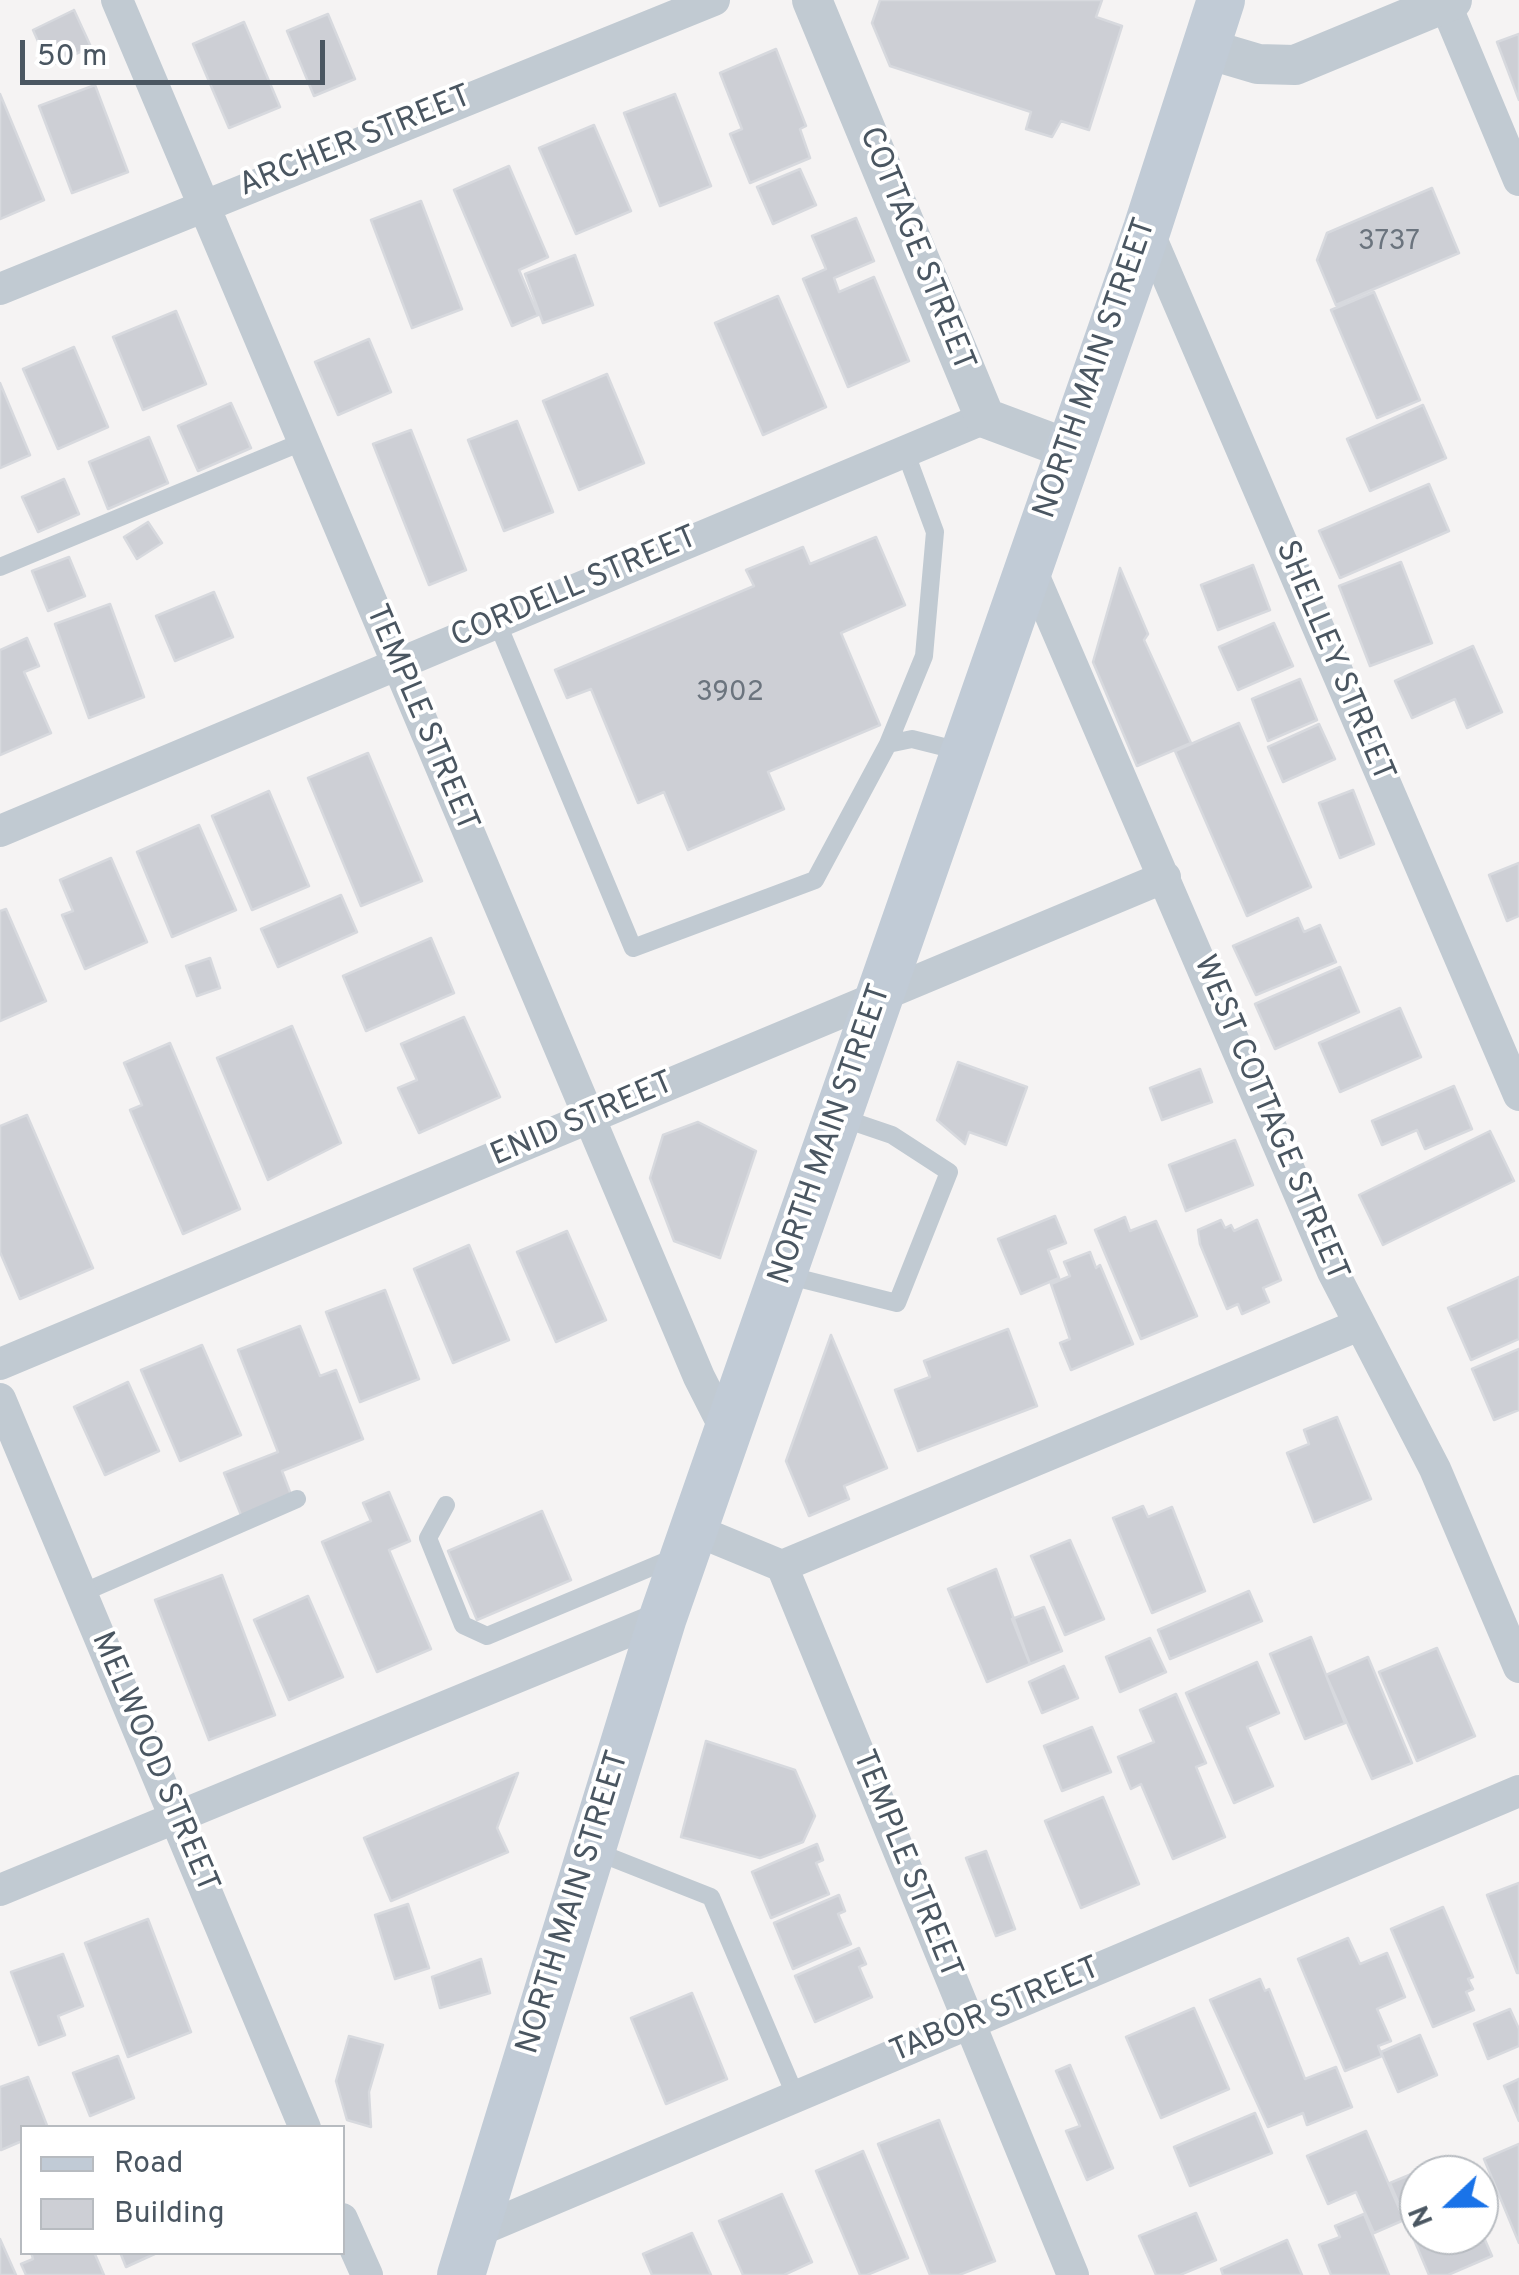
<!DOCTYPE html>
<style>
body{margin:0}
#map{position:relative;width:1519px;height:2275px;overflow:hidden;background:#f5f3f3;font-family:Overpass,sans-serif}
canvas{display:block}
.legend{position:absolute;left:20px;top:2125px;width:325px;height:130px;box-sizing:border-box;background:#fff;border:2px solid #b7bbc0;margin:0;padding:12px 18px;list-style:none;font-size:30px;color:#4a5661}
.legend li{display:flex;align-items:center;gap:20px;height:50px}
.legend b{width:50px;border:2px solid #b7bbc0}
.north{position:absolute;left:1399px;top:2155px;width:100px;height:100px;box-sizing:border-box;background:#fff;border:2px solid #b7bbc0;border-radius:50%;rotate:248deg;font-size:28px;font-weight:700;line-height:40px;text-align:center;color:#4a5661}
.north::after{content:'';display:block;margin:auto;width:35px;height:45px;background:#1a73e8;clip-path:polygon(50% 0,100% 100%,50% 72%,0 100%)}
.scale{position:absolute;left:20px;top:40px;width:305px;height:45px;box-sizing:border-box;border:5px solid #4a5661;border-top:0;padding-left:12px;font-size:30px;line-height:35px;white-space:nowrap;color:#4a5661;-webkit-text-stroke:8px #fff;paint-order:stroke}
</style>
<div id="map">
<canvas width="1519" height="2275"></canvas>
<ul class="legend">
<li><b style="height:12px;background:#c1cbd6"></b>Road</li>
<li><b style="height:28px;background:#cdcfd5"></b>Building</li>
</ul>
<div class="north">N</div>
<div class="scale">50 m</div>
</div>
<script>
const g = document.querySelector('canvas').getContext('2d');
g.lineJoin = 'round';
function paint(path, color) { g.fillStyle = color; g.fill(path, 'evenodd'); }
const poly = rows => new Path2D(rows.map(r => 'M' + r).join(''));
function stroke(path, color, width, dash) { g.strokeStyle = color; g.lineWidth = width; g.lineCap = dash ? 'butt' : 'round'; g.setLineDash(dash || []); g.stroke(path); }
function drawText(font, color, halo, rows, align = 'center') {
  g.font = font + ' Overpass,sans-serif'; g.lineWidth = 8; g.setLineDash([]); g.textBaseline = 'middle'; g.strokeStyle = halo; g.fillStyle = color; for (const [text, x, y, turn = 0] of rows) {
    g.save(); g.translate(x, y); g.rotate((+turn || 0) * Math.PI / 180); g.textAlign = isNaN(turn) ? turn : align; if (halo) g.strokeText(text, 0, 0); g.fillText(text, 0, 0); g.restore();
  }
}
const building = poly([
 [880,0,1102,0,1096,17,1122,26,1089,130,1061,121,1052,137,1026,129,1031,112,890,66,872,23,880,0],
 [74,10,91,47,49,66,33,30,74,10],
 [328,14,355,79,314,96,287,31,328,14],
 [244,22,280,107,229,128,193,44,244,22],
 [1519,34,1519,100,1497,42,1519,34],
 [776,49,806,126,800,129,810,158,750,183,730,134,742,129,720,73,776,49],
 [95,85,128,172,72,193,39,106,95,85],
 [0,94,44,200,0,219,0,94],
 [675,94,711,186,660,206,624,113,675,94],
 [594,125,631,211,576,234,539,148,594,125],
 [509,166,548,257,519,270,538,315,512,326,454,190,509,166],
 [800,169,816,205,773,224,757,187,800,169],
 [1432,188,1459,253,1336,305,1317,260,1327,233,1432,188],
 [421,201,462,309,412,328,371,220,421,201],
 [856,218,874,261,834,278,839,292,874,277,909,361,848,387,803,279,826,269,812,236,856,218],
 [575,255,593,305,543,323,525,274,575,255],
 [1374,292,1420,400,1377,418,1331,310,1374,292],
 [778,296,826,407,763,435,715,323,778,296],
 [176,311,206,384,143,410,113,337,176,311],
 [369,339,391,392,338,415,315,362,369,339],
 [74,347,108,427,58,449,23,369,74,347],
 [607,374,644,463,579,490,543,401,607,374],
 [0,383,30,455,0,468,0,383],
 [231,403,251,448,198,471,178,426,231,403],
 [1423,405,1446,458,1370,491,1347,439,1423,405],
 [517,421,553,512,504,531,468,440,517,421],
 [411,430,466,570,429,585,373,444,411,430],
 [149,437,168,483,108,509,89,462,149,437],
 [64,479,79,514,38,532,22,497,64,479],
 [1429,484,1449,531,1340,578,1319,531,1429,484],
 [148,522,162,543,137,559,124,537,148,522],
 [876,537,905,605,841,633,880,725,768,772,784,809,688,850,664,792,638,803,591,689,567,698,555,670,754,586,746,570,803,547,810,564,876,537],
 [69,557,85,596,48,611,32,571,69,557],
 [1401,562,1432,643,1370,666,1339,586,1401,562],
 [1253,565,1270,610,1218,630,1201,585,1253,565],
 [1120,568,1148,634,1144,640,1191,743,1137,766,1093,662,1120,568],
 [214,592,233,637,175,661,156,616,214,592],
 [110,604,144,697,89,718,55,624,110,604],
 [1274,623,1293,666,1238,690,1219,647,1274,623],
 [27,638,39,666,24,672,51,733,0,755,0,650,27,638],
 [1473,646,1502,712,1467,728,1455,699,1412,718,1395,681,1473,646],
 [1300,679,1317,720,1268,741,1252,699,1300,679],
 [1239,723,1311,887,1247,916,1175,751,1239,723],
 [1319,724,1335,759,1283,782,1268,747,1319,724],
 [368,753,422,881,361,906,308,778,368,753],
 [1353,790,1374,844,1340,858,1319,803,1353,790],
 [269,791,309,886,252,910,212,816,269,791],
 [199,825,236,910,172,937,137,852,199,825],
 [111,858,147,942,85,969,62,915,73,911,60,880,111,858],
 [1519,863,1519,916,1507,921,1489,875,1519,863],
 [341,895,357,932,278,967,261,929,341,895],
 [6,909,46,1001,0,1021,0,911,6,909],
 [1298,918,1304,932,1320,925,1336,962,1256,995,1233,946,1298,918],
 [431,938,454,993,366,1031,343,976,431,938],
 [210,958,220,988,197,996,186,966,210,958],
 [1340,967,1359,1012,1275,1049,1255,1004,1340,967],
 [1400,1008,1421,1057,1340,1092,1319,1043,1400,1008],
 [464,1017,500,1097,419,1133,398,1088,417,1080,401,1044,464,1017],
 [292,1026,341,1143,268,1180,217,1058,292,1026],
 [170,1043,240,1209,183,1234,130,1110,142,1105,124,1063,170,1043],
 [958,1062,1027,1087,1006,1145,969,1132,965,1144,937,1120,958,1062],
 [1200,1069,1212,1102,1162,1120,1150,1088,1200,1069],
 [1454,1086,1472,1129,1425,1149,1417,1130,1382,1145,1372,1121,1454,1086],
 [27,1115,93,1268,20,1299,0,1252,0,1126,27,1115],
 [698,1122,756,1151,720,1258,674,1241,650,1178,663,1135,698,1122],
 [1490,1131,1514,1181,1383,1245,1359,1195,1490,1131],
 [1235,1140,1253,1185,1186,1211,1169,1165,1235,1140],
 [1055,1216,1066,1243,1048,1250,1059,1278,1021,1294,998,1239,1055,1216],
 [1125,1217,1130,1231,1156,1221,1197,1316,1141,1339,1095,1230,1125,1217],
 [1221,1220,1225,1228,1231,1225,1234,1231,1257,1220,1281,1280,1263,1288,1269,1302,1242,1314,1238,1304,1227,1309,1200,1244,1198,1230,1221,1220],
 [567,1231,606,1320,556,1342,517,1252,567,1231],
 [469,1245,509,1340,453,1363,414,1269,469,1245],
 [1090,1252,1096,1268,1100,1265,1133,1344,1071,1370,1060,1343,1070,1339,1051,1284,1070,1276,1064,1262,1090,1252],
 [1519,1277,1519,1339,1471,1360,1448,1308,1519,1277],
 [385,1290,419,1379,360,1402,326,1312,385,1290],
 [300,1326,320,1376,336,1370,363,1439,282,1471,293,1500,243,1520,224,1473,278,1452,238,1350,300,1326],
 [1008,1329,1037,1406,918,1451,895,1390,930,1377,924,1361,1008,1329],
 [831,1335,887,1468,844,1486,849,1499,809,1516,786,1461,831,1335],
 [202,1345,241,1435,180,1461,141,1370,202,1345],
 [1519,1349,1519,1410,1494,1420,1472,1369,1519,1349],
 [128,1382,159,1451,105,1475,74,1407,128,1382],
 [1337,1417,1371,1499,1314,1522,1287,1453,1309,1444,1304,1430,1337,1417],
 [389,1492,410,1541,389,1550,431,1649,377,1672,322,1542,371,1521,363,1503,389,1492],
 [1143,1506,1148,1517,1172,1507,1205,1591,1152,1613,1113,1518,1143,1506],
 [542,1511,571,1580,477,1620,448,1551,542,1511],
 [1070,1540,1104,1619,1065,1635,1031,1556,1070,1540],
 [996,1569,1030,1664,987,1682,948,1589,996,1569],
 [222,1575,275,1715,209,1740,155,1600,222,1575],
 [1249,1591,1262,1621,1170,1659,1158,1630,1249,1591],
 [308,1596,343,1677,289,1700,254,1620,308,1596],
 [1044,1607,1062,1651,1030,1664,1012,1619,1044,1607],
 [1311,1637,1345,1723,1305,1739,1270,1654,1311,1637],
 [1150,1638,1166,1672,1120,1692,1106,1657,1150,1638],
 [1437,1648,1475,1736,1417,1761,1379,1672,1437,1648],
 [1368,1657,1412,1763,1372,1779,1326,1675,1368,1657],
 [1257,1662,1279,1713,1247,1727,1273,1786,1234,1803,1186,1693,1257,1662],
 [1064,1666,1078,1698,1042,1713,1029,1682,1064,1666],
 [1176,1694,1206,1763,1196,1767,1225,1837,1173,1859,1141,1784,1131,1789,1118,1757,1154,1742,1140,1710,1176,1694],
 [1092,1727,1111,1772,1062,1791,1044,1746,1092,1727],
 [706,1741,795,1770,815,1816,803,1842,760,1858,681,1837,706,1741],
 [518,1773,497,1828,508,1852,391,1901,364,1838,518,1773],
 [1103,1797,1139,1884,1081,1908,1045,1821,1103,1797],
 [817,1844,823,1860,816,1863,829,1894,771,1918,752,1872,817,1844],
 [986,1851,1015,1929,996,1936,966,1858,986,1851],
 [1519,1883,1519,1973,1517,1973,1487,1895,1519,1883],
 [839,1895,845,1911,838,1914,851,1944,793,1969,774,1923,839,1895],
 [408,1904,429,1968,395,1979,375,1915,408,1904],
 [1443,1907,1473,1977,1468,1979,1473,1989,1466,1992,1474,2010,1433,2027,1391,1929,1443,1907],
 [148,1919,191,2032,128,2057,85,1943,148,1919],
 [1348,1938,1360,1964,1387,1953,1405,1997,1377,2009,1391,2041,1378,2046,1382,2056,1345,2071,1298,1959,1348,1938],
 [859,1948,866,1964,859,1967,872,1997,815,2022,795,1976,859,1948],
 [63,1954,83,2006,58,2016,65,2035,39,2045,11,1972,63,1954],
 [481,1959,490,1993,440,2008,432,1977,481,1959],
 [1260,1979,1265,1991,1269,1989,1305,2079,1336,2067,1352,2107,1307,2125,1303,2113,1268,2127,1210,2000,1260,1979],
 [692,1993,727,2079,666,2104,631,2018,692,1993],
 [1194,2008,1229,2089,1161,2118,1126,2037,1194,2008],
 [1510,2009,1519,2029,1519,2046,1488,2059,1474,2024,1510,2009],
 [1420,2035,1437,2075,1398,2092,1381,2052,1420,2035],
 [349,2036,383,2045,369,2092,371,2127,347,2120,336,2081,349,2036],
 [118,2056,134,2098,90,2116,73,2073,118,2056],
 [1070,2065,1113,2168,1087,2180,1066,2131,1080,2126,1056,2071,1070,2065],
 [28,2077,48,2128,22,2128,22,2141,1,2150,0,2087,28,2077],
 [1519,2079,1519,2121,1504,2086,1519,2079],
 [1255,2113,1272,2153,1190,2186,1174,2147,1255,2113],
 [939,2120,995,2261,959,2275,930,2275,878,2144,939,2120],
 [1366,2131,1404,2220,1374,2233,1356,2192,1328,2204,1307,2156,1366,2131],
 [1519,2144,1519,2243,1484,2159,1519,2144],
 [863,2151,908,2258,867,2275,860,2275,816,2171,863,2151],
 [1450,2158,1458,2175,1419,2175,1419,2235,1479,2235,1479,2226,1492,2256,1448,2275,1429,2275,1390,2183,1450,2158],
 [782,2194,812,2262,784,2275,743,2275,719,2221,782,2194],
 [1196,2213,1216,2260,1180,2275,1156,2275,1139,2236,1196,2213],
 [1364,2214,1389,2275,1331,2275,1319,2245,1340,2237,1335,2226,1364,2214],
 [692,2233,711,2275,652,2275,643,2254,692,2233],
 [0,2239,16,2275,0,2275,0,2239],
 [1287,2240,1302,2275,1223,2275,1221,2269,1287,2240],
 [31,2252,94,2252,104,2275,26,2275,21,2264,33,2259,31,2252],
 [120,2252,159,2252,126,2267,120,2252]
]);
paint(building, '#cdcfd5');
stroke(building, '#d7d9de', 2.5);
stroke(poly([
 [0,567,302,442],
 [497,622,633,948,815,880,888,744,912,739,964,752],
 [888,744,924,656,935,532,905,451],
 [786,1275,897,1303,949,1172,892,1135,839,1117],
 [446,1505,428,1538,463,1625,487,1636,678,1556],
 [82,1593,297,1499],
 [592,1850,711,1897,796,2097]
]), '#c1cad2', 18);
stroke(poly([
 [117,0,699,1377,729,1436],
 [1445,3,1519,180],
 [1147,229,1519,1095],
 [0,289,714,0],
 [1029,565,1333,1272,1435,1469,1519,1667],
 [0,831,985,418],
 [0,1364,1165,877],
 [0,1399,305,2128],
 [695,1530,782,1566,1359,1325],
 [782,1566,1073,2275],
 [0,1890,663,1617],
 [342,2219,367,2275],
 [473,2233,1519,1791]
]), '#c1cad2', 32);
stroke(poly([
 [812,0,985,418,1068,449],
 [1204,48,1258,64,1295,65,1452,0]
]), '#c1cad2', 40);
stroke(poly([
 [461,2275,663,1617,1147,229,1221,0]
]), '#c1cbd6', 48);
drawText('28px', '#6b747e', null, [
 ["3737",1389,243],
 ["3902",730,694]
]);
drawText('32px', '#4a5661', '#fff', [
 ["ARCHER STREET",356,143,-22],
 ["COTTAGE STREET",915,250,68],
 ["NORTH MAIN STREET",1097,369,-71],
 ["CORDELL STREET",575,589,-23],
 ["SHELLEY STREET",1333,662,67],
 ["TEMPLE STREET",420,719,67],
 ["WEST COTTAGE STREET",1269,1119,67],
 ["ENID STREET",583,1121,-23],
 ["NORTH MAIN STREET",832,1135,-71],
 ["MELWOOD STREET",153,1763,67],
 ["TEMPLE STREET",905,1865,68],
 ["NORTH MAIN STREET",575,1903,-73],
 ["TABOR STREET",996,2012,-23]
]);
</script>
